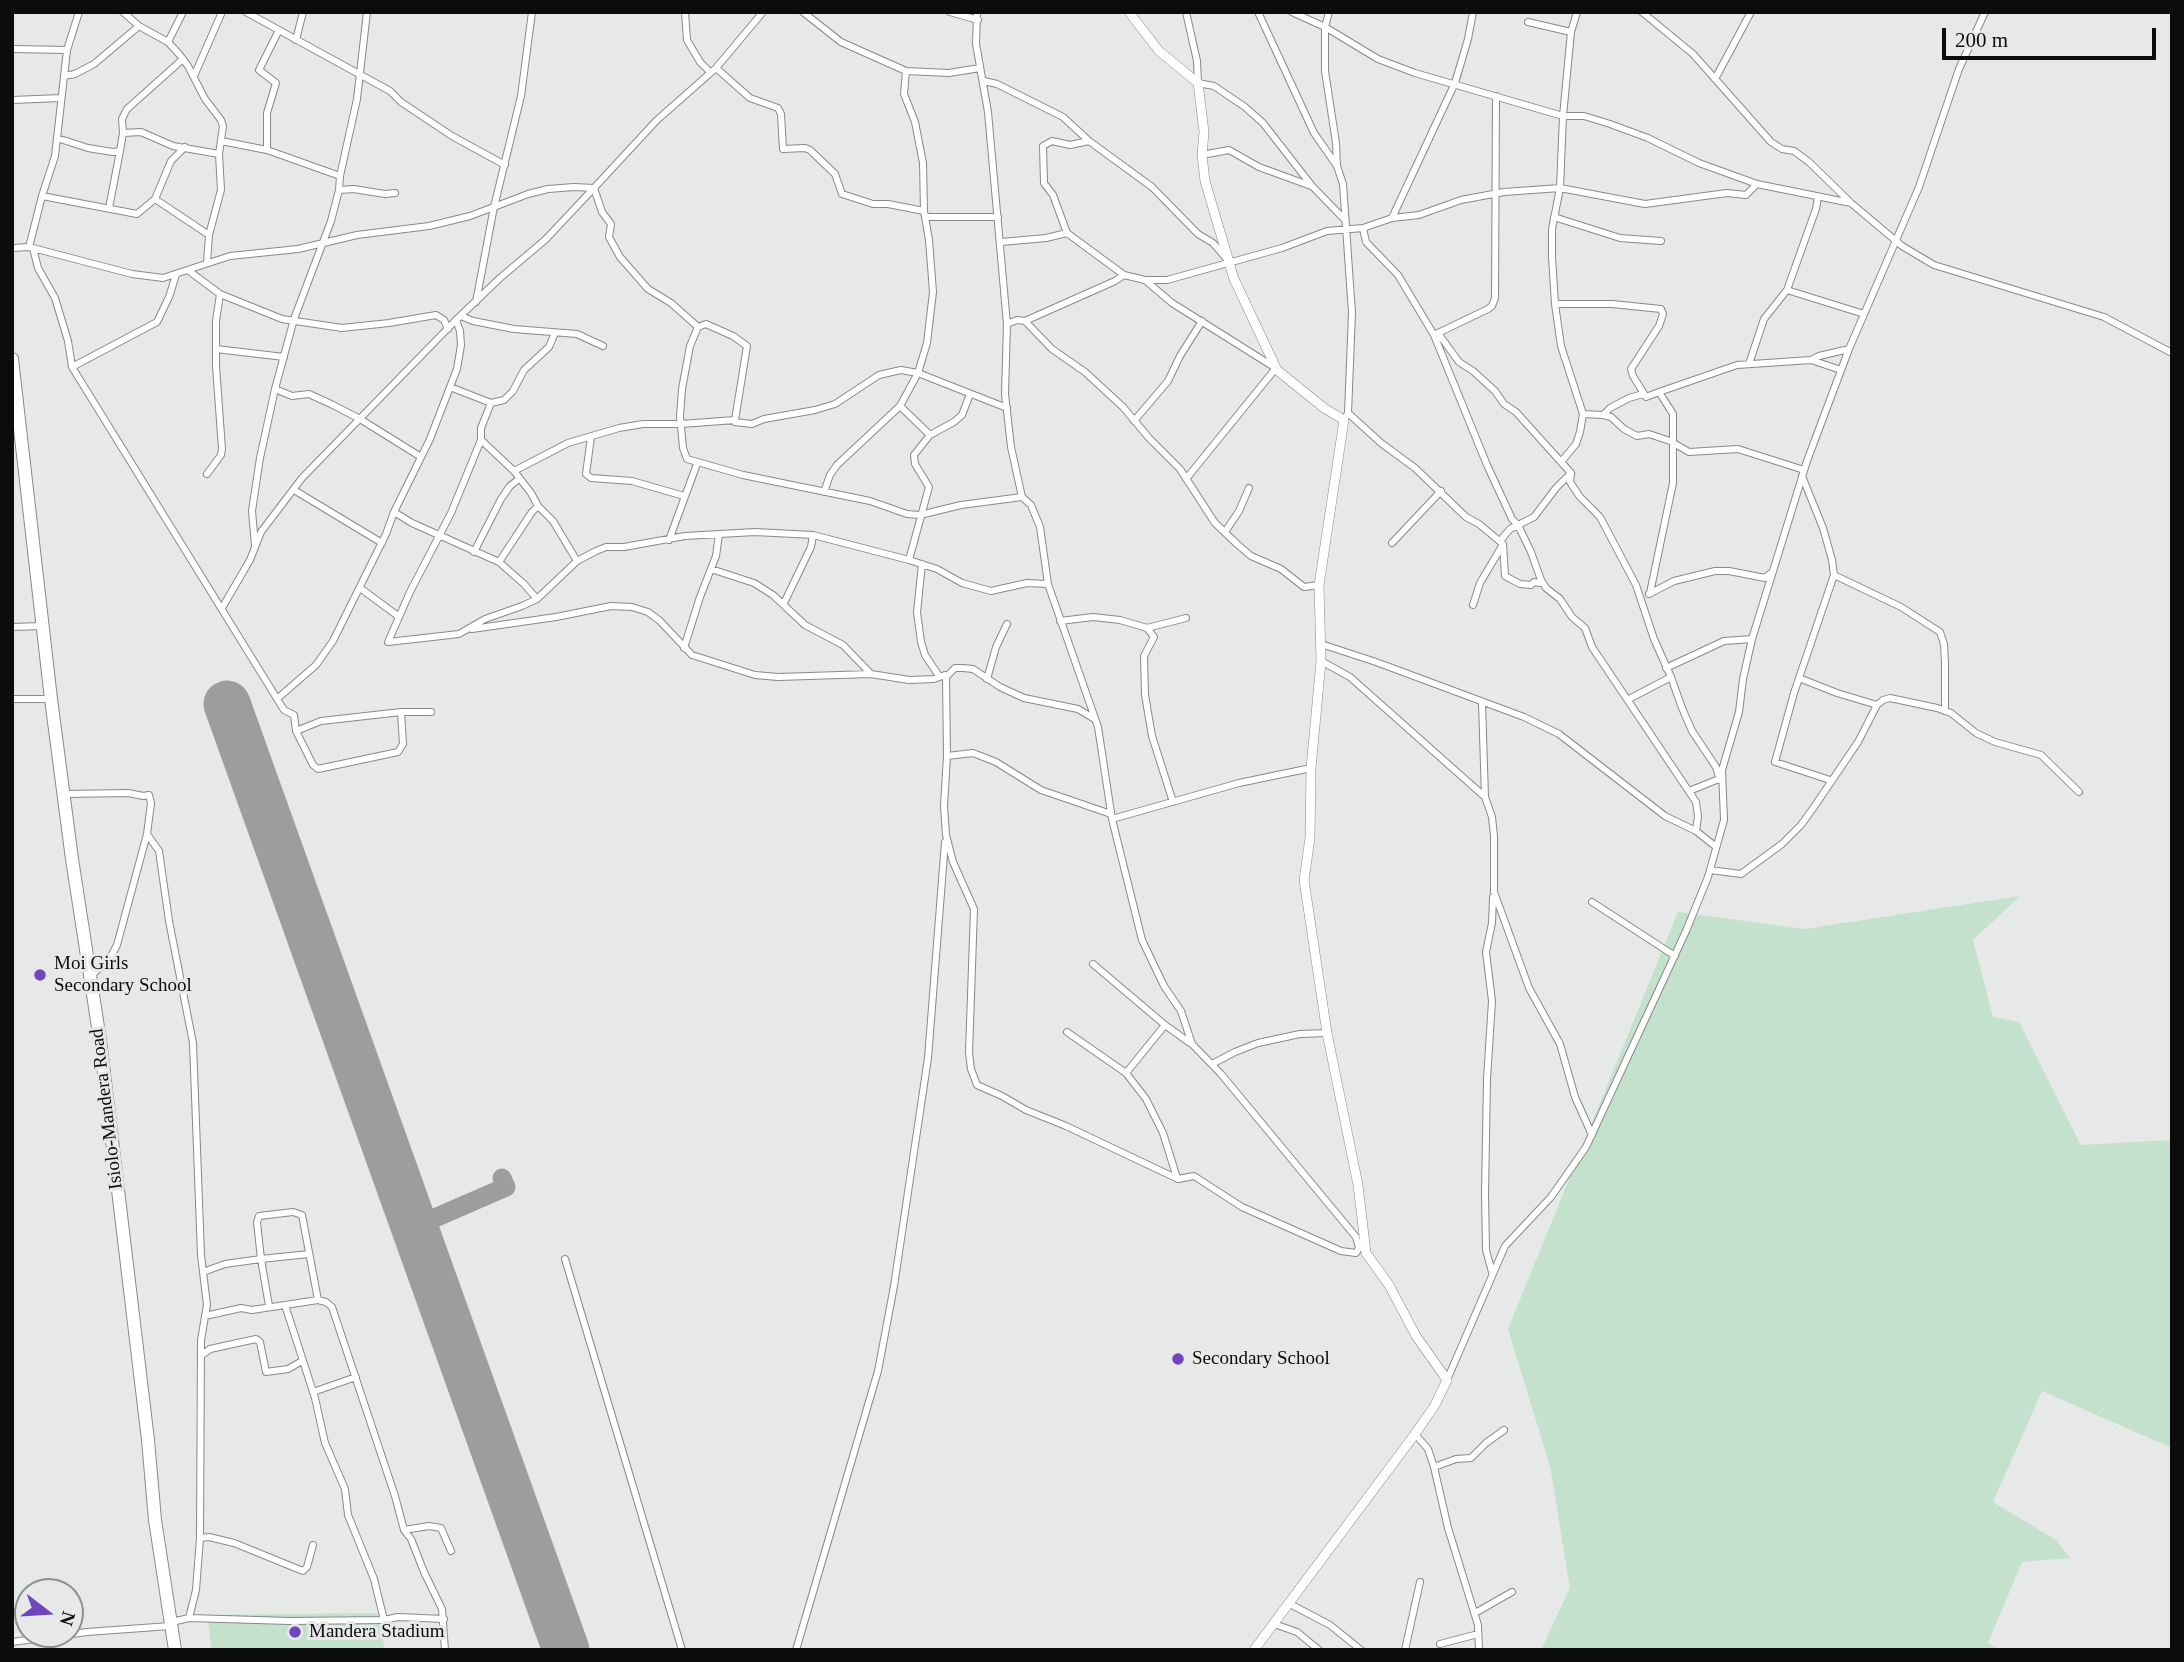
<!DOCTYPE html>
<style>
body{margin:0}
#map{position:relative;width:2184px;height:1662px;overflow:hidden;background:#e6e9e7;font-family:"Times New Roman",serif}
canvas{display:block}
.frame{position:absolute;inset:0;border:14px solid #0b0c0b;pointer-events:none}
.north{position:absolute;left:14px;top:1578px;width:70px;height:70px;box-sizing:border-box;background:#e6e9e7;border:2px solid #8e918f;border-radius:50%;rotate:107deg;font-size:19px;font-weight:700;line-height:28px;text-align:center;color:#0b0c0b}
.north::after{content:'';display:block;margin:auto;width:24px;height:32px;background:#6f46be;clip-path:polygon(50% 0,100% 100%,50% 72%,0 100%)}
.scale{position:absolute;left:1942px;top:28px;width:214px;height:32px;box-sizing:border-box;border:4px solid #0b0c0b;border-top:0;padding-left:9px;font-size:21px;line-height:24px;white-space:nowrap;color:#0b0c0b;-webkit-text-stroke:5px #e6e9e7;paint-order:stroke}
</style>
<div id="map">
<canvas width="2184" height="1662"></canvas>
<div class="frame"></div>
<div class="north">N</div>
<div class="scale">200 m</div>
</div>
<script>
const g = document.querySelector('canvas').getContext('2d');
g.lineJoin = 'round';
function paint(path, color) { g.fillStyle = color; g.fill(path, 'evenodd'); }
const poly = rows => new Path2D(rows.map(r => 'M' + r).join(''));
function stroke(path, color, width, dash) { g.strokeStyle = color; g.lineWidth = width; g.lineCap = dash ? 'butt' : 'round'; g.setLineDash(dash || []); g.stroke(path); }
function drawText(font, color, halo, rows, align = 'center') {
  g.font = font + ' "Times New Roman",serif'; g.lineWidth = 6; g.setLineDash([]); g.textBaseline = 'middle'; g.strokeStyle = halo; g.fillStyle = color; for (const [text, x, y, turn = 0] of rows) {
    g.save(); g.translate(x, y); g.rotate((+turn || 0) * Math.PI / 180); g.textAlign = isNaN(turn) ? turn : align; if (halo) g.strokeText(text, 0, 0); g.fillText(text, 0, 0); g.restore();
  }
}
paint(poly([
 [2020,896,1973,940,1993,1017,2019,1022,2081,1145,2172,1140,2172,1448,2042,1391,1993,1502,2056,1540,2070,1558,2022,1562,1988,1643,2000,1650,1541,1650,1570,1588,1550,1466,1508,1329,1678,912,1805,929],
 [377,1613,385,1650,212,1650,207,1615]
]), '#c3e1cd');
stroke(poly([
 [414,1227,506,1187,502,1178]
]), '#9c9e9c', 19);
stroke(poly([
 [227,704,566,1650]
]), '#9c9e9c', 47);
const street = poly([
 [123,12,139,26,168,42,179,54,188,66,205,99,221,120,223,126,219,154,221,190,209,235,207,263],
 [246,12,390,91,401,102,452,136,505,165],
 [685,12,687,40,700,62,710,72],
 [803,12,841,42,906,71,949,73,980,68],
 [950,12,978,20],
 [977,12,976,44,988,112,1007,324,1005,394,1011,447,1022,497,1031,505,1040,527,1048,584,1098,727,1112,819,1142,940,1164,986,1181,1011,1192,1044,1221,1074,1356,1237,1359,1248,1364,1244,1365,1247],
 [1186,12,1197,61,1198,83,1214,86,1245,107,1263,123,1312,186,1345,220],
 [1258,12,1314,133,1337,166],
 [1292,12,1325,27,1378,59,1415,73,1563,116,1584,116,1610,124,1648,138,1699,163,1757,184,1851,203,1902,246,1934,265,2104,317,2172,353],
 [1329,12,1325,27,1325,71,1336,143,1337,166,1343,184,1352,313,1348,413,1344,420],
 [1642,12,1693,54,1771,142,1782,149,1794,151,1809,162,1850,202],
 [1528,22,1571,32],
 [296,40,303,12],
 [168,42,183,12],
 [12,49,67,50],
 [716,68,750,98,778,108,781,114,783,149,805,148,810,150,835,174,842,194,873,204,888,204,924,211],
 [64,76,75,74,94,64,139,26],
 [194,76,222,12],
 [1715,79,1751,12],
 [984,81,997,84,1063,117,1089,141,1152,187,1198,234,1213,243,1227,259],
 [12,100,61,98],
 [123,133,122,119,127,109,183,59],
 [57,138,88,148,113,152,120,151,123,133,141,132,173,146,219,154],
 [221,141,267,150,340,176],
 [267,150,267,113,276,83,259,70,279,30],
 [1202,155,1229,150,1259,167,1311,186],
 [594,188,602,212,611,224,609,237,620,257,648,289,671,303,698,327,690,346,682,389,680,416,683,448,687,459,743,475,870,501,907,514,920,515,961,505,1022,497],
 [339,190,354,189,385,194,395,193],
 [42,196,137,214,155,199,171,161,185,147],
 [155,199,209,235],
 [109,208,120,151],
 [926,217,998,217],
 [1554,217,1620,238,1661,241],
 [1392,218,1455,83,1468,39,1473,12],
 [1363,228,1366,242,1398,275,1434,335,1438,333,1459,362,1473,371,1495,391,1504,404,1516,412,1571,473,1570,482,1580,497,1600,517,1636,585,1654,639,1671,677,1682,708,1692,731,1716,767,1720,780],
 [1067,233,1053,195,1044,183,1043,146,1052,141,1070,145,1089,141],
 [1001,242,1046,238,1067,233,1124,275,1145,280,1172,303,1274,367],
 [29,247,42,196,55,156,67,50,79,12],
 [12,248,29,247,132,274,163,278,230,256,298,249,357,235,429,226,470,216,528,194,548,189,574,187,594,188,657,120,716,68,763,12],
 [33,248,38,268,55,298,68,341,72,367,284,710,294,715,296,731,321,721,401,712,431,712],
 [189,271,220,294,282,319,342,328,389,323,436,315,444,320,448,329],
 [1145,280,1167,280,1282,248,1327,231,1363,228,1392,218,1419,215,1461,200,1504,192,1560,188,1645,204,1727,193,1746,195,1757,184],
 [1787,290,1864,314],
 [476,302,494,207,521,96,532,12],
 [1555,304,1612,304,1661,309,1663,314,1659,326,1631,369,1633,376,1646,397],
 [461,316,473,321,514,329,577,334,603,346],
 [1025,321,1052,349,1085,372,1123,407,1149,438,1180,469,1215,523,1237,544,1251,556,1281,569,1304,587,1319,585],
 [1007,324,1017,320,1025,321,1115,281,1124,275],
 [698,327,706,324,733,336,747,346,735,420],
 [1438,333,1488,309,1492,306,1495,298,1496,96],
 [1434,335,1487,465,1512,519,1518,525,1531,552,1541,580,1546,588,1560,599,1572,617,1585,628,1592,647,1696,802,1698,816,1696,831],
 [216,349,284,357],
 [1811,360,1819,356,1849,349],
 [1749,364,1764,319,1787,290,1816,209,1818,197],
 [72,367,157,322,169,297,176,275],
 [450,387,491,403,481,428,481,440,514,471,568,443,619,428,643,424,681,424,735,420,735,422,752,424,764,419,815,410,835,404,879,375,901,370,918,373,1007,408],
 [275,389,292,396,309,394,331,404,360,419,421,457],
 [1659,392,1737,365,1811,360,1841,370],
 [491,403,504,400,513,391,524,370,549,347,555,333],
 [900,406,930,435,914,455,915,464,929,487,909,560],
 [1348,413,1381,443,1415,468,1466,517,1479,524,1503,544,1505,576,1520,584,1531,585,1534,582,1540,583,1541,580],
 [1583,414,1603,415,1610,408,1629,398,1643,394,1646,397,1659,392,1673,414,1673,483,1650,593],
 [1603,415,1611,417,1624,429,1637,436,1649,434,1670,441,1689,452,1738,449,1804,470],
 [1134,421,1168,381,1180,356,1202,321],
 [930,435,954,422,962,415,970,394],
 [591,437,586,474,591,478,632,481,684,496],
 [481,440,451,513,410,592,388,642,459,634,485,619,522,606,537,599,577,561,596,551,606,547,624,547,685,536,755,532,813,535,909,560,937,569,962,583,991,591,1027,583,1048,584],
 [1561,462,1576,444,1580,432,1583,414,1561,346,1555,304,1552,257,1552,229,1560,188,1563,116,1571,32,1577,12],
 [514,471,531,493,538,506,553,521,577,561],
 [207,474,221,455,222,449,216,366,216,321,220,294],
 [1802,476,1823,528,1832,560,1834,575,1794,693,1775,762,1830,780],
 [1186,479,1276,368,1277,370],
 [294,490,382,543],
 [824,492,830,475,837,465,900,406,918,373,927,343,933,292,929,240,924,211,923,163,915,122,904,94,906,71],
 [394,512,412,523,499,562,524,584,537,599],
 [1225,532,1239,511,1249,488],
 [669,540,697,464],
 [1500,541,1510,529,1534,517,1556,488,1571,473],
 [1392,543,1441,491],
 [255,545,252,511,260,458,275,389,294,319,331,221,339,190,340,176,357,99,367,12],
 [474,552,501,499,510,486,519,479],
 [499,562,532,512,538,506],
 [922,564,917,612,921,642,925,655,939,676],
 [711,569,754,583,773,595,805,625,843,645,871,674],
 [1834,575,1901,607,1940,632,1944,644,1945,663,1945,711],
 [360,588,398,616],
 [1649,594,1674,581,1715,571,1729,571,1765,578,1771,573],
 [784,603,811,547,813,535],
 [1473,605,1480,583,1502,546],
 [222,608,250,560,261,532,302,478,456,320,500,278,545,240,594,188],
 [1060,621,1093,617,1120,620,1147,628,1186,618],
 [12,627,42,626],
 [1147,628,1154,637,1144,656,1145,695,1152,736,1173,802],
 [472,629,556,617,611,606,632,607,648,612,660,621,692,655,755,675,778,677,871,674,909,680,934,679,945,675,946,677,955,668,963,668,973,669,1000,687,1024,698,1078,709,1093,718],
 [1321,644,1376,662,1524,717,1559,734,1665,816,1696,831,1715,846],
 [684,648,700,597,716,556,719,534],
 [1321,661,1350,677,1485,797],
 [1666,668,1724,641,1752,639],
 [946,677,947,756,944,806,946,835,953,862,974,909,969,1053,971,1069,977,1085,1002,1096,1026,1110,1066,1126,1178,1179,1194,1176,1242,1207,1341,1251,1356,1253,1359,1248],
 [1799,678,1837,693,1877,705],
 [987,679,996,647,1007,624],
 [278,698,316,665,333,641,386,534,394,512,430,439,457,369,461,345,460,331,456,320],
 [12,699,51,699],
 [1629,699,1671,677],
 [1482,703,1485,797,1492,817,1494,836,1494,892,1529,988,1560,1044,1575,1097,1592,1135],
 [296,731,313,765,318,769,398,752,403,744,401,712],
 [947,756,973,753,996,762,1041,790,1111,814],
 [1689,791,1719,779],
 [64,794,128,793,143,796,149,795,151,803,147,834,117,945,110,958,91,976],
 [1112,819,1239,783,1311,768],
 [1710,870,1741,874,1782,844,1801,825,1814,807,1858,742,1877,705,1883,700,1890,698,1937,708,1951,713,1976,733,1995,742,2041,755,2079,792],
 [1592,902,1675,956],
 [1093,964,1165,1025,1190,1043],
 [1067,1032,1126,1073,1146,1099,1163,1133,1177,1178],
 [1212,1064,1235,1052,1258,1043,1300,1034,1327,1033],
 [1126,1073,1165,1025],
 [309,1254,261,1259,257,1222,259,1216,293,1212,302,1215,318,1300],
 [565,1259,682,1650],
 [203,1272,225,1264,261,1259,269,1306],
 [1492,1272,1486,1250,1485,1194,1487,1079,1492,1001,1486,952,1492,923,1493,897],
 [285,1305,315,1398,325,1443,345,1489,348,1515,374,1579,384,1620,398,1617,444,1619],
 [205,1316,241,1308,252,1310,318,1300,326,1302,332,1307,395,1496,404,1530,411,1539,424,1572,442,1609,445,1650],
 [202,1355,210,1349,256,1339,260,1342,266,1372,288,1369,302,1361],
 [1447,1380,1505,1246,1551,1197,1586,1147,1686,931,1708,877,1724,820,1722,770,1739,712,1743,679,1752,639,1807,461,1849,349,1919,187,1959,69,1985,12],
 [313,1392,356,1377],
 [1415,1434,1428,1449,1434,1467,1448,1528,1478,1625,1479,1650],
 [1434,1467,1456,1459,1471,1458,1486,1443,1504,1430],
 [404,1530,429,1526,441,1528,451,1551],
 [200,1538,209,1537,234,1543,303,1571,307,1567,313,1545],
 [1290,1604,1330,1625,1361,1650],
 [1475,1613,1512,1592],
 [189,1618,290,1621,384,1620],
 [1274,1624,1297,1632,1319,1650],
 [12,1642,87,1632,170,1626,176,1621,189,1618,196,1590,200,1538,201,1340,207,1305,201,1255,193,1043,169,921,159,851,147,834],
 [1440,1644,1478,1634],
 [796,1650,878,1371,894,1286,928,1058,945,842],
 [1405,1650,1420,1582]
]);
const secondary = poly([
 [1129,12,1159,51,1198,83,1204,132,1202,155,1205,181,1234,279,1277,370,1324,408,1344,420,1319,585,1321,661,1311,768,1310,838,1304,880,1327,1033,1358,1185,1366,1253,1389,1285,1416,1336,1447,1380,1435,1405,1415,1434,1254,1650]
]);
const highway = poly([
 [12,359,51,699,72,859,100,1040,148,1440,155,1520,175,1650]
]);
stroke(street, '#878a88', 8);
stroke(secondary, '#878a88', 10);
stroke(highway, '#878a88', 14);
stroke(street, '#fff', 6);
stroke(secondary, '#fff', 9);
stroke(highway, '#fff', 12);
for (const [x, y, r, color] of [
 [40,975,7,"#6f46be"],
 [1178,1359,7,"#6f46be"],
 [295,1632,7,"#6f46be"]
]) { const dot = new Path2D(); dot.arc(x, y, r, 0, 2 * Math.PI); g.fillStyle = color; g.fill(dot); stroke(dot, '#e6e9e7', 2.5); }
drawText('19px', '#0b0c0b', '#e6e9e7', [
 ["Moi Girls",54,964],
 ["Secondary School",54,986],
 ["Secondary School",1192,1359],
 ["Mandera Stadium",309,1632]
], 'left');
drawText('19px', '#0b0c0b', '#e6e9e7', [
 ["Isiolo-Mandera Road",107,1109,-97]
]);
</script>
